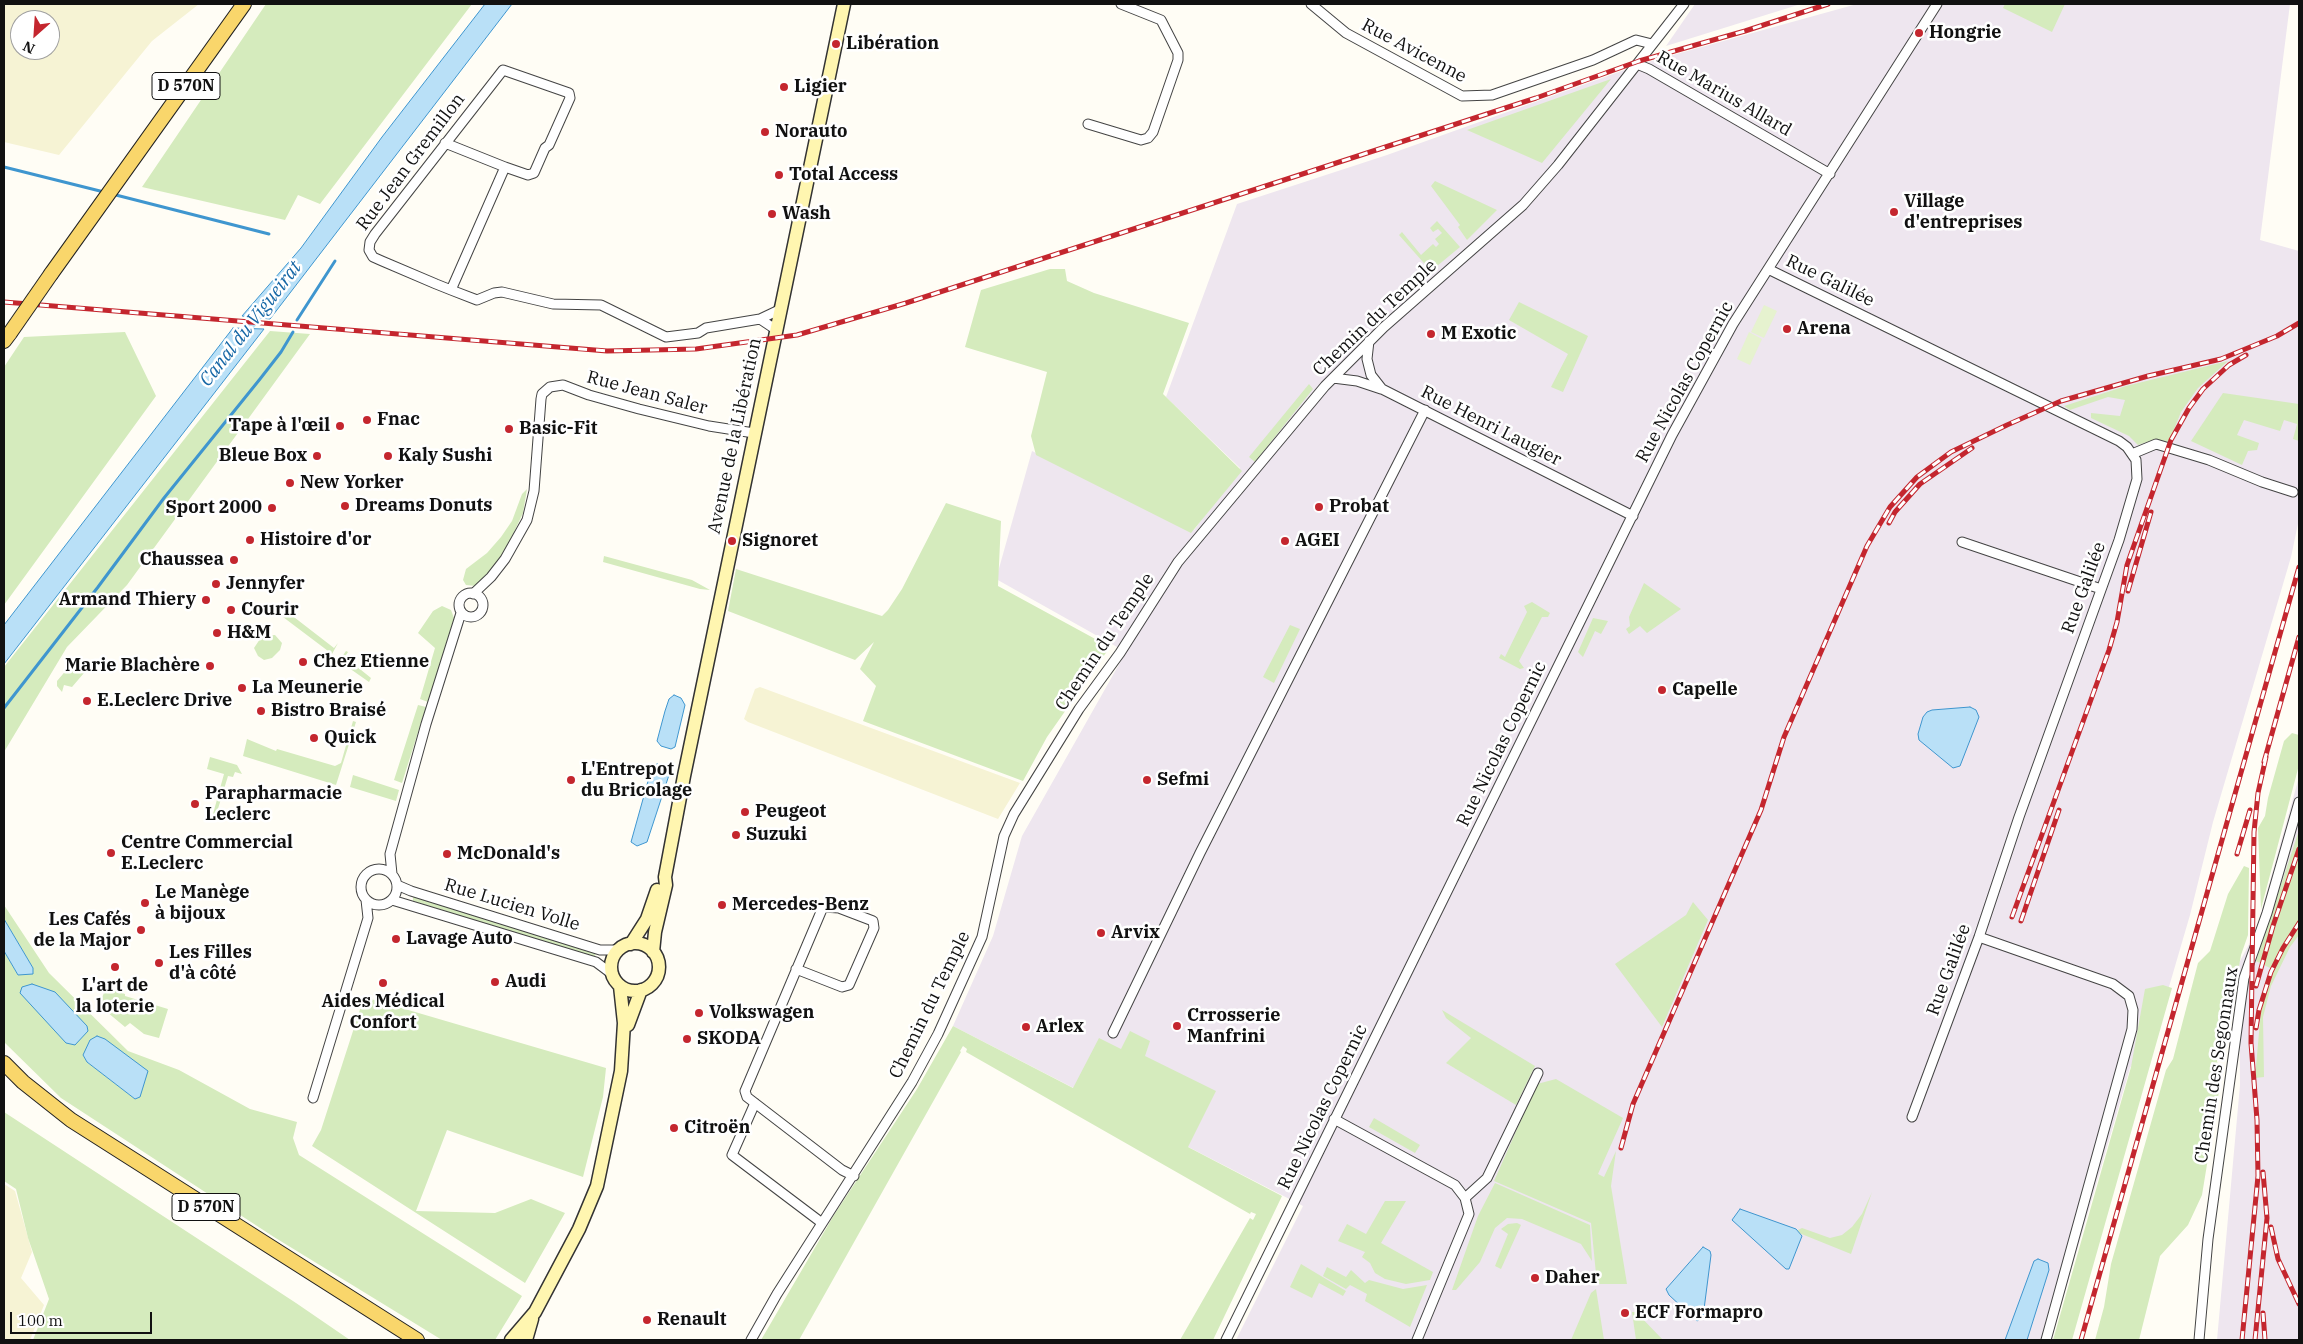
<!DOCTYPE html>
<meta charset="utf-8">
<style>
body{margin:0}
#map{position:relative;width:2303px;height:1344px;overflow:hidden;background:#fffdf5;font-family:"IBM Plex Serif",serif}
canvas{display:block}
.frame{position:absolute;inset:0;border:5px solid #111;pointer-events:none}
.north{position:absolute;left:10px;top:10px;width:50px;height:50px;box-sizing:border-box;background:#fff;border:1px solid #a0a0a0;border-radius:50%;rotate:206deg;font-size:14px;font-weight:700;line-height:20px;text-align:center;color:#111}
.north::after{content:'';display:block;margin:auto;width:18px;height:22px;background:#c4262e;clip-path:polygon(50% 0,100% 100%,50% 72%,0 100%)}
.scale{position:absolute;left:10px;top:1312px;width:142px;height:22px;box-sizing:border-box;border:2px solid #111;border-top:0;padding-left:6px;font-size:15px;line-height:18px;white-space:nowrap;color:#111;-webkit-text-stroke:4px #fff;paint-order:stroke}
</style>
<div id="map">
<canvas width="2303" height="1344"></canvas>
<div class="frame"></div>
<div class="north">N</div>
<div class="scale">100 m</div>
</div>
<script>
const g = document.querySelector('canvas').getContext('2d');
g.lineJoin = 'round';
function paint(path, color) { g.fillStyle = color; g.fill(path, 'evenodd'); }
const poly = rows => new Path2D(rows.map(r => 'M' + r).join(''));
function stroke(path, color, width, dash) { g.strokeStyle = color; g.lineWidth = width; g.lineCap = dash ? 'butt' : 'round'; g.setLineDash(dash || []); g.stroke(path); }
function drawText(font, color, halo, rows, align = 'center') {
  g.font = font + ' "IBM Plex Serif",serif'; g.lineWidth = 5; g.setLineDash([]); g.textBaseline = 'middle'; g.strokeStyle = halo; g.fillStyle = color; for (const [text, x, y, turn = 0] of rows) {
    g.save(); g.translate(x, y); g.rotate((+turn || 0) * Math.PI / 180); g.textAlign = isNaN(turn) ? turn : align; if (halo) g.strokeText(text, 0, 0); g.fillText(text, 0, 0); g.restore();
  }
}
paint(poly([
 [1695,4,1801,4,1666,46],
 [1857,4,2290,4,2260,240,2299,251,2299,519,2291,557,2213,822,2190,915,2159,1021,2130,1068,2051,1340,1236,1340,1303,1206,953,1026,993,936,1022,836,1126,652,996,579,1032,451,1194,530,1240,468,1166,397,1237,204,1387,155,1644,63],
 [2299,777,2299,1340,2217,1340,2240,1085,2239,963,2256,931]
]), '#eee6ef');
paint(poly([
 [4,4,199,4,152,41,59,155,4,142],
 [20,20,50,20,50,50,20,50],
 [760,687,1020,783,998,819,748,722,744,719,755,689],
 [4,1184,15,1191,32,1252,21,1278,44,1305,30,1340,4,1340]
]), '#f6f3d4');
paint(poly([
 [266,4,472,4,320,204,298,195,285,220,142,187],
 [2005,4,2065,4,2052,32,2003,8],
 [1611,79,1542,163,1467,130],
 [1435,181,1497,210,1467,240,1458,227,1460,225,1431,186],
 [1437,221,1460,247,1431,271,1399,235,1402,232,1421,255,1433,244,1436,247,1439,244,1435,239,1442,233,1438,229,1433,232,1430,228],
 [1050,269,1065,269,1067,281,1094,293,1189,323,1163,394,1242,471,1191,533,1036,455,1031,436,1047,372,965,347,981,290],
 [1519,302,1588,336,1563,392,1551,387,1568,354,1509,320],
 [270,331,310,334,127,585,67,647,4,752,4,667],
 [125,332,156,396,4,605,4,367,24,337],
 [2228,361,2198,388,2181,412,2169,442,2156,439,2138,445,2129,436,2091,418,2091,413,2120,416,2125,400,2108,397,2070,410,2064,406,2126,386],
 [1309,384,1313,389,1255,462,1249,457],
 [2223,393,2299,404,2299,441,2293,439,2297,424,2284,420,2280,431,2244,420,2237,435,2259,443,2257,450,2248,451,2242,465,2191,441],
 [527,489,523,513,505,551,486,577,476,586,466,585,463,580,466,569,487,553,501,537,512,521,522,494],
 [946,503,1001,521,998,586,1110,647,1047,737,1023,781,863,721,876,686,860,669,874,642,855,660,728,611,736,569,882,616,888,610,902,589],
 [604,556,692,580,710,590,700,589,603,562],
 [1644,583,1681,609,1647,633,1640,626,1629,634,1626,629,1630,626,1629,617],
 [1532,602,1550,613,1548,617,1542,617,1519,661,1524,668,1520,669,1499,658,1501,654,1505,657,1527,612,1524,606],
 [291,606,293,608,290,614,334,648,338,643,332,654,283,617],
 [442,606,451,610,454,618,428,702,420,699,435,648,418,633,433,611],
 [1593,618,1608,621,1601,634,1595,631,1583,657,1578,652],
 [1290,625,1300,629,1274,683,1263,677],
 [275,635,282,643,280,650,272,658,264,660,258,656,254,648,262,636],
 [346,651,348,652,345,657,371,678,369,682,339,661],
 [81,659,114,668,96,664,90,666,72,687,64,685,62,692,57,686,57,681,74,661],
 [418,705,426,707,402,783,394,780],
 [353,721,356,722,336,785,243,756,247,739,276,751,277,749,335,766,341,763],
 [2292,733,2299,735,2299,765,2261,909,2258,828,2265,816,2268,798,2284,741],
 [210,757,237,765,242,774,235,772,233,777,228,776,217,812,213,814,224,774,207,769],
 [353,775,399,790,396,801,350,787],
 [2299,830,2299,935,2290,947,2271,986,2263,1017,2264,1077,2255,1078,2261,1010,2274,970,2256,961],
 [2244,866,2249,868,2248,935,2241,955,2235,989,2224,1023,2217,1061,2221,1079,2202,1195,2188,1225,2160,1256,2139,1340,2095,1340,2104,1307,2111,1264,2166,1070,2173,1059,2198,963,2210,951,2228,894],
 [413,895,596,951,595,957,413,901],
 [1693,902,1708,920,1662,1027,1615,964,1686,915],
 [4,905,49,973,128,1051,179,1070,250,1109,297,1122,293,1138,299,1155,522,1296,495,1340,442,1340,274,1237,61,1098,4,1042,4,951,18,975,33,968,4,919],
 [83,1055,140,1097,135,1099,87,1062],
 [2163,985,2172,988,2072,1340,2053,1340,2131,1067,2145,989],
 [106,988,125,994,125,996,168,1009,159,1038,144,1034,130,1023,125,1027,101,1007,99,1005],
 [364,997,606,1068,603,1097,583,1177,447,1130,416,1211,495,1213,531,1199,565,1213,525,1283,312,1146,321,1130],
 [1442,1010,1535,1066,1516,1105,1446,1063,1471,1038,1446,1018],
 [953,1026,1073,1088,1099,1038,1121,1049,1130,1031,1150,1041,1145,1056,1216,1091,1188,1147,1282,1196,1213,1340,1180,1340,1250,1218,1253,1220,1256,1214,1251,1212,1250,1214,966,1052,967,1049,963,1046,960,1051,961,1052,799,1340,761,1340,834,1215,917,1089],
 [1556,1079,1623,1118,1598,1174,1604,1177,1616,1151,1611,1186,1627,1284,1597,1284,1591,1223,1494,1181,1537,1084],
 [4,1112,296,1303,350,1340,33,1340,49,1299,28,1238,16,1189,4,1181],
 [1374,1118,1420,1145,1415,1153,1369,1127],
 [1495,1183,1590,1225,1592,1261,1581,1244,1522,1219,1507,1218,1495,1228,1480,1262,1456,1290,1452,1290,1478,1216],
 [1872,1192,1851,1254,1799,1233,1798,1230,1802,1228,1830,1238,1842,1235,1852,1227,1862,1214],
 [1385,1201,1406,1201,1381,1243,1433,1272,1430,1280,1406,1284,1385,1279,1375,1273,1370,1263,1362,1257,1365,1252,1338,1241,1347,1224,1366,1234],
 [1517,1223,1521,1225,1501,1269,1495,1266,1508,1234,1501,1229,1508,1224],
 [1301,1264,1346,1291,1343,1296,1319,1283,1312,1298,1290,1287],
 [1327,1267,1346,1277,1351,1270,1365,1283,1369,1280,1403,1289,1427,1285,1410,1327,1365,1301,1367,1294,1350,1285,1346,1289,1323,1276],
 [1596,1289,1604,1340,1571,1340,1591,1293],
 [1632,1312,1636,1312,1663,1340,1636,1340]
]), '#d5ebbd');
paint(poly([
 [1764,305,1777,311,1764,338,1751,332],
 [1749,332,1762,339,1750,365,1737,359]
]), '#e6f2cf');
const water = poly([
 [485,4,512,4,270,319,242,316,301,248,382,137,485,4],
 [233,328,264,329,4,664,4,625,233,328],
 [674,695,681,698,685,705,675,747,671,749,661,746,657,741,665,711,669,699,674,695],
 [1970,707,1976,710,1979,717,1960,766,1953,768,1919,740,1918,734,1923,717,1927,712,1932,710,1970,707],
 [657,764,666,767,669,775,647,842,637,846,631,842,650,774,657,764],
 [4,919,33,968,33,974,18,975,4,951,4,919],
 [32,984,55,992,87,1026,88,1031,75,1045,66,1043,20,993,22,987,32,984],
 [97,1036,105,1039,148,1071,140,1097,135,1099,87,1062,83,1055,90,1040,97,1036],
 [1740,1209,1796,1229,1802,1236,1789,1269,1786,1269,1732,1220,1740,1209],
 [1703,1247,1710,1251,1711,1255,1703,1317,1697,1321,1669,1295,1666,1289,1703,1247],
 [2038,1259,2048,1263,2049,1270,2027,1340,2005,1340,2034,1261,2038,1259]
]);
paint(water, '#b9e0f7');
stroke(water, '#3f96cf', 1);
stroke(poly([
 [4,167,104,192],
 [112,194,269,234],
 [297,320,335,261],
 [4,708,98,587,164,498,260,379,281,352,293,332]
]), '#3f96cf', 3);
stroke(poly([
 [239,339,264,307]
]), '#b9e0f7', 10);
const minor = poly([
 [1311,4,1346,33,1462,96,1492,95,1593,60,1636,40,1652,44],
 [1637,64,1649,69,1830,174],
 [1088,124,1141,140,1148,138,1153,132,1178,60,1178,53,1161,20,1121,4],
 [445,143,505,167],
 [1768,269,2119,441,2127,447,2136,460,2137,479,2119,540,2019,817,1979,937,1912,1117],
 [451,290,505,167,528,175,534,173,545,148,549,145,570,98,569,93,503,70,375,234,370,242,369,250,373,257,382,261,436,284,451,290,477,300,494,293,502,292,553,304,601,305,666,337,698,333,706,328,760,319,775,329],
 [760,319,779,310],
 [1369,341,1367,359,1371,375,1382,389,1633,516],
 [1333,378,1357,381,1381,389],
 [2132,454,2156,444,2209,460,2262,482,2293,492],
 [1962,542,2101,589],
 '459 605a12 12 0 1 1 24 0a12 12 0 1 1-24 0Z',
 [473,594,491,577,505,559,527,520,534,491,541,399,542,394,550,387,563,385,589,395,639,409,709,426,754,433],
 '361 887a18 18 0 1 1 36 0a18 18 0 1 1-36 0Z',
 [392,874,390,854,426,724,461,613],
 [397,885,411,891,600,950,619,950],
 [392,900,596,962,612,974],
 [1979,937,2113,984,2129,996,2133,1010,2132,1029,2046,1340],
 [796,969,842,987,849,985,874,928,873,921,839,908,823,907,745,1091,747,1097,842,1170,854,1176],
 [1113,1033,1200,853,1425,410],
 [313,1098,368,918,366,900],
 [755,1103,732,1155,822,1223],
 [1334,1119,1455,1185,1465,1198,1469,1214,1417,1340],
 [1465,1198,1487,1178,1538,1073],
 [751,1340,777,1294,912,1082,938,1034,982,937,1004,836,1014,814,1079,709,1120,653,1178,562,1325,386,1384,327,1523,205,1558,165,1684,4],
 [1226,1340,1672,435,1733,324,1937,4],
 [2199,1340,2208,1239,2244,978,2267,913,2299,802]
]);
const secondary = poly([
 '611 967a24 24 0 1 1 48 0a24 24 0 1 1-48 0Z',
 [631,944,647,919,657,890],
 [653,952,655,932,666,885,665,877,684,776,844,4],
 [628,1025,641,990],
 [511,1340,535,1312,579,1229,597,1186,621,1071,624,1023,620,986],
 [526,1340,532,1319]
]);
const primary = poly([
 [51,274,244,4],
 [4,341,10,333],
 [4,1063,23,1082,71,1120,417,1340]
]);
stroke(minor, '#444', 11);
stroke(secondary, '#333', 15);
stroke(primary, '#222', 16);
stroke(minor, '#fff', 9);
stroke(secondary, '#fff6b0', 12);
stroke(primary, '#f9d66b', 14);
const rail = poly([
 [4,302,607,351,696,349,797,335,906,303,1536,98,1639,61,1745,31,1828,4],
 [1889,523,1895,512,1920,484,1972,448],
 [2128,591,2151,512],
 [2264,762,2299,637],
 [2237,854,2250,810],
 [2012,917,2109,650,2117,622,2127,565,2171,440,2189,408,2203,389,2229,365,2246,355],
 [2021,921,2059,810],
 [2256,986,2273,926,2299,849],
 [2256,1028,2259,1010,2271,972,2283,948,2299,923],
 [1621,1148,1633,1104,1761,810,1784,737,1867,546,1890,507,1917,477,1951,452,2007,425,2061,401,2148,376,2221,359,2277,336,2299,323],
 [2271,1227,2278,1259,2299,1304],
 [2263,1313,2265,1340],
 [2081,1340,2299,567],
 [2242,1340,2258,1176,2257,1120,2251,1043,2254,832,2258,793,2266,757],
 [2255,1340,2267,1218,2263,1172]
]);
stroke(rail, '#c4262e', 5);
stroke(rail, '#fff', 3, [9]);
const primaryBridge = poly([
 [10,333,51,274]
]);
stroke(primaryBridge, '#222', 16, []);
stroke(primaryBridge, '#f9d66b', 14);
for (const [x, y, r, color] of [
 [1919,33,5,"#c4262e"],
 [836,44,5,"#c4262e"],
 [784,87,5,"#c4262e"],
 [765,132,5,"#c4262e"],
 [779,175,5,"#c4262e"],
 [1894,212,5,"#c4262e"],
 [772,214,5,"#c4262e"],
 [1787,329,5,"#c4262e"],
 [1431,334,5,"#c4262e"],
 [367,420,5,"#c4262e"],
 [340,426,5,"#c4262e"],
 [509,429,5,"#c4262e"],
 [317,456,5,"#c4262e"],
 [388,456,5,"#c4262e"],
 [290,483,5,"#c4262e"],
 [345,506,5,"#c4262e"],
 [1319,507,5,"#c4262e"],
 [272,508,5,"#c4262e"],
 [250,540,5,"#c4262e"],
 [732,541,5,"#c4262e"],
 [1285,541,5,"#c4262e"],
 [234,560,5,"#c4262e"],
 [216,584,5,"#c4262e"],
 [206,600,5,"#c4262e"],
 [231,610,5,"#c4262e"],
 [217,633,5,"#c4262e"],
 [303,662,5,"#c4262e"],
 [210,666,5,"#c4262e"],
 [242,688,5,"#c4262e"],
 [1662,690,5,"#c4262e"],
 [87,701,5,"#c4262e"],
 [261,711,5,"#c4262e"],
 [314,738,5,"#c4262e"],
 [571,780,5,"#c4262e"],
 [1147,780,5,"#c4262e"],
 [195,804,5,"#c4262e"],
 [745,812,5,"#c4262e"],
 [736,835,5,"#c4262e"],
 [111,853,5,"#c4262e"],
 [447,854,5,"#c4262e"],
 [145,903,5,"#c4262e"],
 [722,905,5,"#c4262e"],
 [141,930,5,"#c4262e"],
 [1101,933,5,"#c4262e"],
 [396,939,5,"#c4262e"],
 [159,963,5,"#c4262e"],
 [115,967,5,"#c4262e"],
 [495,982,5,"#c4262e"],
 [383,983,5,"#c4262e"],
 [699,1013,5,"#c4262e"],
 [1177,1026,5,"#c4262e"],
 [1026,1027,5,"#c4262e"],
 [687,1039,5,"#c4262e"],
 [674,1128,5,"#c4262e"],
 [1535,1278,5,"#c4262e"],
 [1625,1313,5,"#c4262e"],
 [647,1320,5,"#c4262e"]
]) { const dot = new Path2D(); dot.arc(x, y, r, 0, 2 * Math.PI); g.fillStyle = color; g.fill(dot); stroke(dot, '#fff', 2); }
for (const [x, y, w] of [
 [186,86,68],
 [206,1207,68]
]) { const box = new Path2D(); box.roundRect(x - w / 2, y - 13.5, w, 27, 4); g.fillStyle = '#fff'; g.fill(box); stroke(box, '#111', 1); }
drawText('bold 16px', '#111', null, [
 ["D 570N",186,86],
 ["D 570N",206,1207]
]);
drawText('bold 18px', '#111', '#fff', [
 ["Hongrie",1929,33],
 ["Libération",846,44],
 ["Ligier",794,87],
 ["Norauto",775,132],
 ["Total Access",789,175],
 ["Village",1904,202],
 ["d'entreprises",1904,223],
 ["Wash",782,214],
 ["Arena",1797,329],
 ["M Exotic",1441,334],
 ["Fnac",377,420],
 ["Tape à l'œil",330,426,"right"],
 ["Basic-Fit",519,429],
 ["Bleue Box",307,456,"right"],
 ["Kaly Sushi",398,456],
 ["New Yorker",300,483],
 ["Dreams Donuts",355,506],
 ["Probat",1329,507],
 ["Sport 2000",262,508,"right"],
 ["Histoire d'or",260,540],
 ["Signoret",742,541],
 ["AGEI",1295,541],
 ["Chaussea",224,560,"right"],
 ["Jennyfer",226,584],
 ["Armand Thiery",196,600,"right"],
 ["Courir",241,610],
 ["H&M",227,633],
 ["Chez Etienne",313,662],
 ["Marie Blachère",200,666,"right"],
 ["La Meunerie",252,688],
 ["Capelle",1672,690],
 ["E.Leclerc Drive",97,701],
 ["Bistro Braisé",271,711],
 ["Quick",324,738],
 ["L'Entrepot",581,770],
 ["du Bricolage",581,791],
 ["Sefmi",1157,780],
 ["Parapharmacie",205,794],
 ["Leclerc",205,815],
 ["Peugeot",755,812],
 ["Suzuki",746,835],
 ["Centre Commercial",121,843],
 ["E.Leclerc",121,864],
 ["McDonald's",457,854],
 ["Le Manège",155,893],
 ["à bijoux",155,914],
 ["Mercedes-Benz",732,905],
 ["Les Cafés",131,920,"right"],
 ["de la Major",131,941,"right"],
 ["Arvix",1111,933],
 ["Lavage Auto",406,939],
 ["Les Filles",169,953],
 ["d'à côté",169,974],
 ["Audi",505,982],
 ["L'art de",115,986,"center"],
 ["la loterie",115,1007,"center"],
 ["Aides Médical",383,1002,"center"],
 ["Confort",383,1023,"center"],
 ["Volkswagen",709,1013],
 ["Crrosserie",1187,1016],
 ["Manfrini",1187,1037],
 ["Arlex",1036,1027],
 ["SKODA",697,1039],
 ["Citroën",684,1128],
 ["Daher",1545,1278],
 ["ECF Formapro",1635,1313],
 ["Renault",657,1320]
], 'left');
drawText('18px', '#111', '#fff', [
 ["Rue Avicenne",1414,51,28],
 ["Rue Marius Allard",1724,94,30],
 ["Rue Jean Gremillon",411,162,-53],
 ["Rue Galilée",1830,281,26],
 ["Chemin du Temple",1375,318,-43],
 ["Rue Nicolas Copernic",1685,382,-61],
 ["Rue Jean Saler",647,393,15],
 ["Rue Henri Laugier",1491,426,27],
 ["Avenue de la Libération",735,436,-78],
 ["Rue Galilée",2084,588,-70],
 ["Chemin du Temple",1105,642,-56],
 ["Rue Nicolas Copernic",1502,744,-64],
 ["Rue Lucien Volle",512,905,17],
 ["Rue Galilée",1949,970,-70],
 ["Chemin du Temple",930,1005,-64],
 ["Chemin des Segonnaux",2217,1065,-81],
 ["Rue Nicolas Copernic",1323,1107,-64]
]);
drawText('italic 19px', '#1768a6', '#fff', [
 ["Canal du Vigueirat",251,324,-52]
]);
</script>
